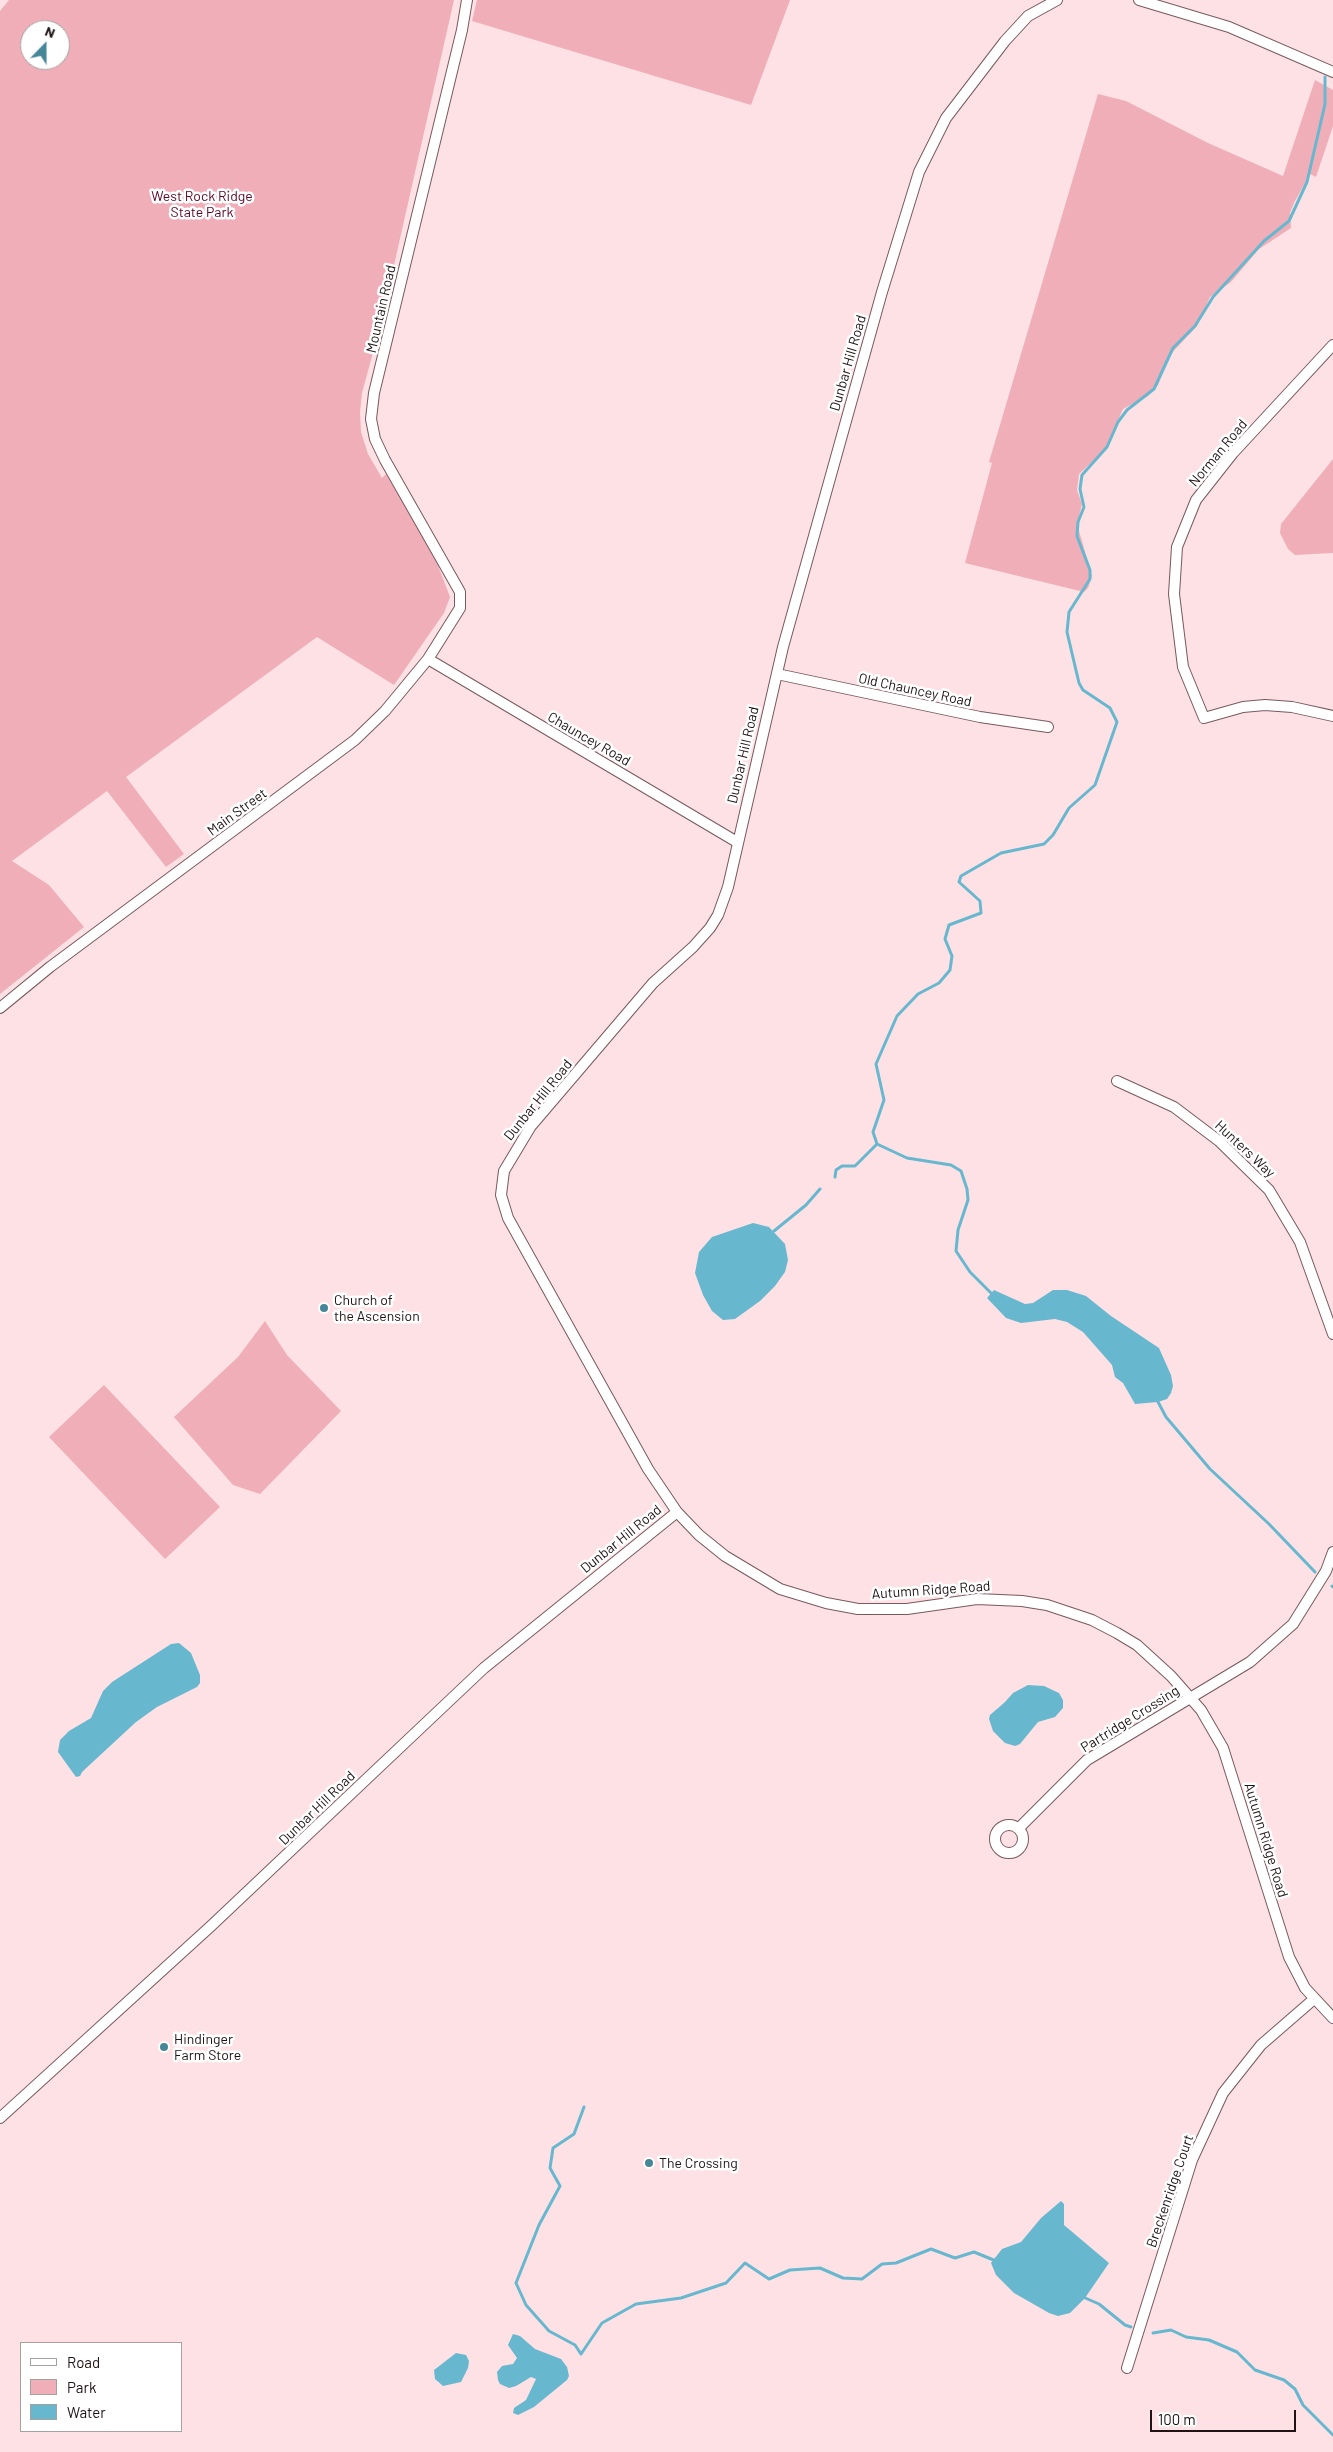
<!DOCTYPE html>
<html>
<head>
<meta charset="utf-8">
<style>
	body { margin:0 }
	#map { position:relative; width:1333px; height:2452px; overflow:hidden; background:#fee1e5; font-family:Barlow,sans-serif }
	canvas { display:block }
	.legend { position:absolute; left:20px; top:2342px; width:162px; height:90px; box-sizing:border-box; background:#fff; border:1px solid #a5a1a1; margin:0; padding:6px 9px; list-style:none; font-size:15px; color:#1f1315 }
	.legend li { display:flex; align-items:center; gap:10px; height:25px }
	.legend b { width:25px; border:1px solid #a5a1a1 }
	.north { position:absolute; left:20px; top:20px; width:50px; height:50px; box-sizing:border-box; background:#fff; border:1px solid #a5a1a1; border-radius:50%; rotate:22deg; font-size:14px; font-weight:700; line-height:20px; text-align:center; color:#1f1315 }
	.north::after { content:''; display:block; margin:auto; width:18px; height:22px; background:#458699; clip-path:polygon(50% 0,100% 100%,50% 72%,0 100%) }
	.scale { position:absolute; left:1150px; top:2410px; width:146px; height:22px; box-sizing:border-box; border:2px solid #1f1315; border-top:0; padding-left:6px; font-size:15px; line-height:18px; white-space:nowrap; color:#1f1315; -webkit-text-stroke:4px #fff; paint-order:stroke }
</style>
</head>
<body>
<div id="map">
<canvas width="1333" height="2452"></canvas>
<ul class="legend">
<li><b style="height:6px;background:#fff"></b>Road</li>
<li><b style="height:14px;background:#f0aeb8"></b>Park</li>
<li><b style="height:14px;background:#67b8cf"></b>Water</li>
</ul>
<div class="north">N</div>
<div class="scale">100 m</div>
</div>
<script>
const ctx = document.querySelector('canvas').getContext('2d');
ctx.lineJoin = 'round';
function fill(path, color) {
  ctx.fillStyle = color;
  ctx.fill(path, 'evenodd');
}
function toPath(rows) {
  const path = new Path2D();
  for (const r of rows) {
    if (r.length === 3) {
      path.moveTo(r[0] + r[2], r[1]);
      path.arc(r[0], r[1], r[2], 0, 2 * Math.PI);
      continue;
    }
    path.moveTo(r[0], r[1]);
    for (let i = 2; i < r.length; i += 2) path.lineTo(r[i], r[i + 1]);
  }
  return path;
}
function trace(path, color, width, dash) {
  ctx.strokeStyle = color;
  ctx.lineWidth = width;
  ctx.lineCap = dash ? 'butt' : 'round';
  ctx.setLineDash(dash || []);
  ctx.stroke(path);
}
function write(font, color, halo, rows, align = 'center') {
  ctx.font = font + ' Barlow,sans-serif';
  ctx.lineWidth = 5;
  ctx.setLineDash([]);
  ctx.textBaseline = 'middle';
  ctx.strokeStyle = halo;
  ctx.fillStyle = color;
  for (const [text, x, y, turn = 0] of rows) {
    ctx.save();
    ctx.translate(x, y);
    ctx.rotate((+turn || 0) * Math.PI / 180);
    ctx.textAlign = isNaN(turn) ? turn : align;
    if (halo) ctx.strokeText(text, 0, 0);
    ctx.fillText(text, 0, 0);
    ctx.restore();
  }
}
fill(toPath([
	[9,0,454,0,380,327,362,393,360,412,361,432,368,454,382,478,386,474,434,555,450,597,444,613,394,685,317,637,126,777,184,854,166,867,107,791,12,861,49,885,84,927,0,994,0,11],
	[30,30,60,30,60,60,30,60],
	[477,0,790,0,751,105,472,21],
	[1315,80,1333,90,1333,126,1316,177,1310,174,1294,203,1290,213,1291,228,1259,249,1231,282,1210,297,1197,326,1169,356,1158,385,1148,396,1123,409,1105,450,1079,474,1077,490,1082,504,1077,524,1092,576,1088,588,1084,592,965,563,992,463,989,462,1098,94,1126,101,1208,143,1283,176],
	[1333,459,1333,553,1295,555,1288,549,1280,533,1281,524],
	[265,1321,287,1355,341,1411,260,1494,233,1485,174,1417,238,1357],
	[104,1385,220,1507,165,1559,49,1437]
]), '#f0aeb8');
fill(toPath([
	[753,1223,769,1227,785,1244,788,1260,785,1272,775,1286,760,1301,735,1319,723,1320,712,1311,703,1295,695,1273,699,1252,712,1237],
	[994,1290,1025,1304,1033,1303,1053,1290,1067,1290,1086,1296,1111,1316,1159,1348,1171,1375,1173,1386,1171,1393,1167,1399,1158,1402,1135,1404,1123,1383,1115,1377,1112,1365,1083,1332,1067,1322,1055,1319,1021,1323,1006,1318,987,1298],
	[179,1643,191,1653,200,1675,200,1683,197,1687,157,1707,136,1722,82,1772,80,1776,76,1777,58,1752,60,1740,69,1731,91,1718,103,1691,112,1682,171,1644],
	[1028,1685,1044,1686,1059,1693,1063,1700,1063,1708,1055,1717,1038,1722,1020,1744,1015,1746,1005,1743,993,1731,989,1719,990,1715,1005,1702,1013,1693],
	[1061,2201,1064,2204,1064,2225,1109,2263,1085,2298,1070,2313,1058,2316,1049,2313,1014,2293,996,2275,991,2263,1002,2249,1021,2242,1041,2218],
	[513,2334,520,2336,535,2349,561,2359,567,2367,569,2376,567,2380,534,2407,518,2415,513,2413,514,2408,526,2400,536,2379,531,2377,516,2386,509,2388,500,2384,498,2380,497,2372,502,2366,513,2364,517,2358,508,2345],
	[456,2353,466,2355,469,2361,468,2368,461,2382,443,2386,435,2379,434,2370]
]), '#67b8cf');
trace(toPath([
	[835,1177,836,1170,842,1166,855,1166,877,1144],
	[774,1231,806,1205,820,1189],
	[993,1295,970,1272,956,1251,958,1230,968,1200,967,1189,961,1171,951,1165,907,1158,877,1144,873,1132,884,1100,876,1064,897,1016,918,994,939,983,950,970,952,956,945,939,949,925,981,913,980,901,959,882,961,876,1001,853,1044,844,1053,835,1069,808,1095,785,1117,722,1110,708,1083,690,1079,683,1067,632,1069,612,1090,579,1090,570,1077,536,1078,522,1084,507,1080,489,1082,475,1107,447,1118,422,1127,410,1154,389,1173,348,1195,326,1213,297,1264,241,1289,221,1307,182,1325,104,1325,77],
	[1157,1400,1166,1417,1210,1469,1269,1524,1315,1572],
	[1332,1586,1333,1587],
	[584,2107,574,2134,553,2148,550,2168,560,2186,539,2225,516,2283,526,2305,549,2331,575,2345,581,2354,602,2323,636,2304,681,2298,726,2283,745,2263,769,2279,790,2270,820,2268,843,2278,862,2279,882,2264,896,2263,931,2249,955,2258,974,2252,996,2261],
	[1083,2297,1099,2304,1125,2325,1131,2327],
	[1153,2333,1171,2330,1186,2337,1209,2340,1237,2352,1255,2370,1284,2380,1295,2389,1303,2405,1333,2435]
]), '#67b8cf', 3);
const minor = toPath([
	[1057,0,1028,16,1005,41,946,118,919,172,882,292,783,647,728,887,718,915,710,928,693,947,653,983,531,1126,504,1171,501,1195,508,1218,648,1469,677,1512,699,1535,725,1556,780,1589,826,1603,858,1609,907,1609,977,1599,1022,1601,1047,1605,1092,1620,1117,1633,1137,1645,1171,1676,1201,1710,1223,1748,1289,1957,1305,1988,1333,2018],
	[1139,0,1229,27,1333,72],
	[1333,345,1233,453,1196,500,1177,547,1174,594,1183,667,1204,718,1243,707,1265,705,1292,707,1333,716],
	[428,659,737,842],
	[777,674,980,717,1048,727],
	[0,1008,50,967,355,740,385,711,428,659,460,608,460,592,385,460,375,439,371,419,374,393,462,30,467,0],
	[1117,1081,1174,1107,1219,1141,1269,1190,1300,1242,1333,1334],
	[1009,1839,14],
	[1019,1828,1087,1760,1250,1662,1293,1624,1326,1571,1333,1552],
	[0,2118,211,1926,484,1668,677,1512],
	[1127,2368,1192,2160,1223,2093,1261,2045,1314,1999]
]);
trace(minor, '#78595e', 12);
trace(minor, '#fff', 10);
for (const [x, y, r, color] of [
	[324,1308,5,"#458699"],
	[164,2047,5,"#458699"],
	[649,2163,5,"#458699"]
]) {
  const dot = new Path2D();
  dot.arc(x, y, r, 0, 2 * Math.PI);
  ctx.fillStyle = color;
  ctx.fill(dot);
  trace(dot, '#fff', 2);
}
write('14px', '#5c0623', '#fff', [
	["West Rock Ridge",202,196],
	["State Park",202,212]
]);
write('14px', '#1f1315', '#fff', [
	["Mountain Road",381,309,-77],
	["Dunbar Hill Road",848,363,-74],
	["Norman Road",1218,453,-50],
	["Old Chauncey Road",915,690,12],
	["Chauncey Road",589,739,30],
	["Dunbar Hill Road",743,755,-77],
	["Main Street",237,812,-36],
	["Dunbar Hill Road",538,1100,-51],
	["Hunters Way",1245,1149,43],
	["Dunbar Hill Road",621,1539,-39],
	["Autumn Ridge Road",931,1590,-4],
	["Partridge Crossing",1130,1719,-32],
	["Dunbar Hill Road",317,1808,-44],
	["Autumn Ridge Road",1266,1840,73],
	["Breckenridge Court",1170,2191,-71]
]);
write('14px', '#1f1315', '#fff', [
	["Church of",334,1300],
	["the Ascension",334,1316],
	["Hindinger",174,2039],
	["Farm Store",174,2055],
	["The Crossing",659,2163]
], 'left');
</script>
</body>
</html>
